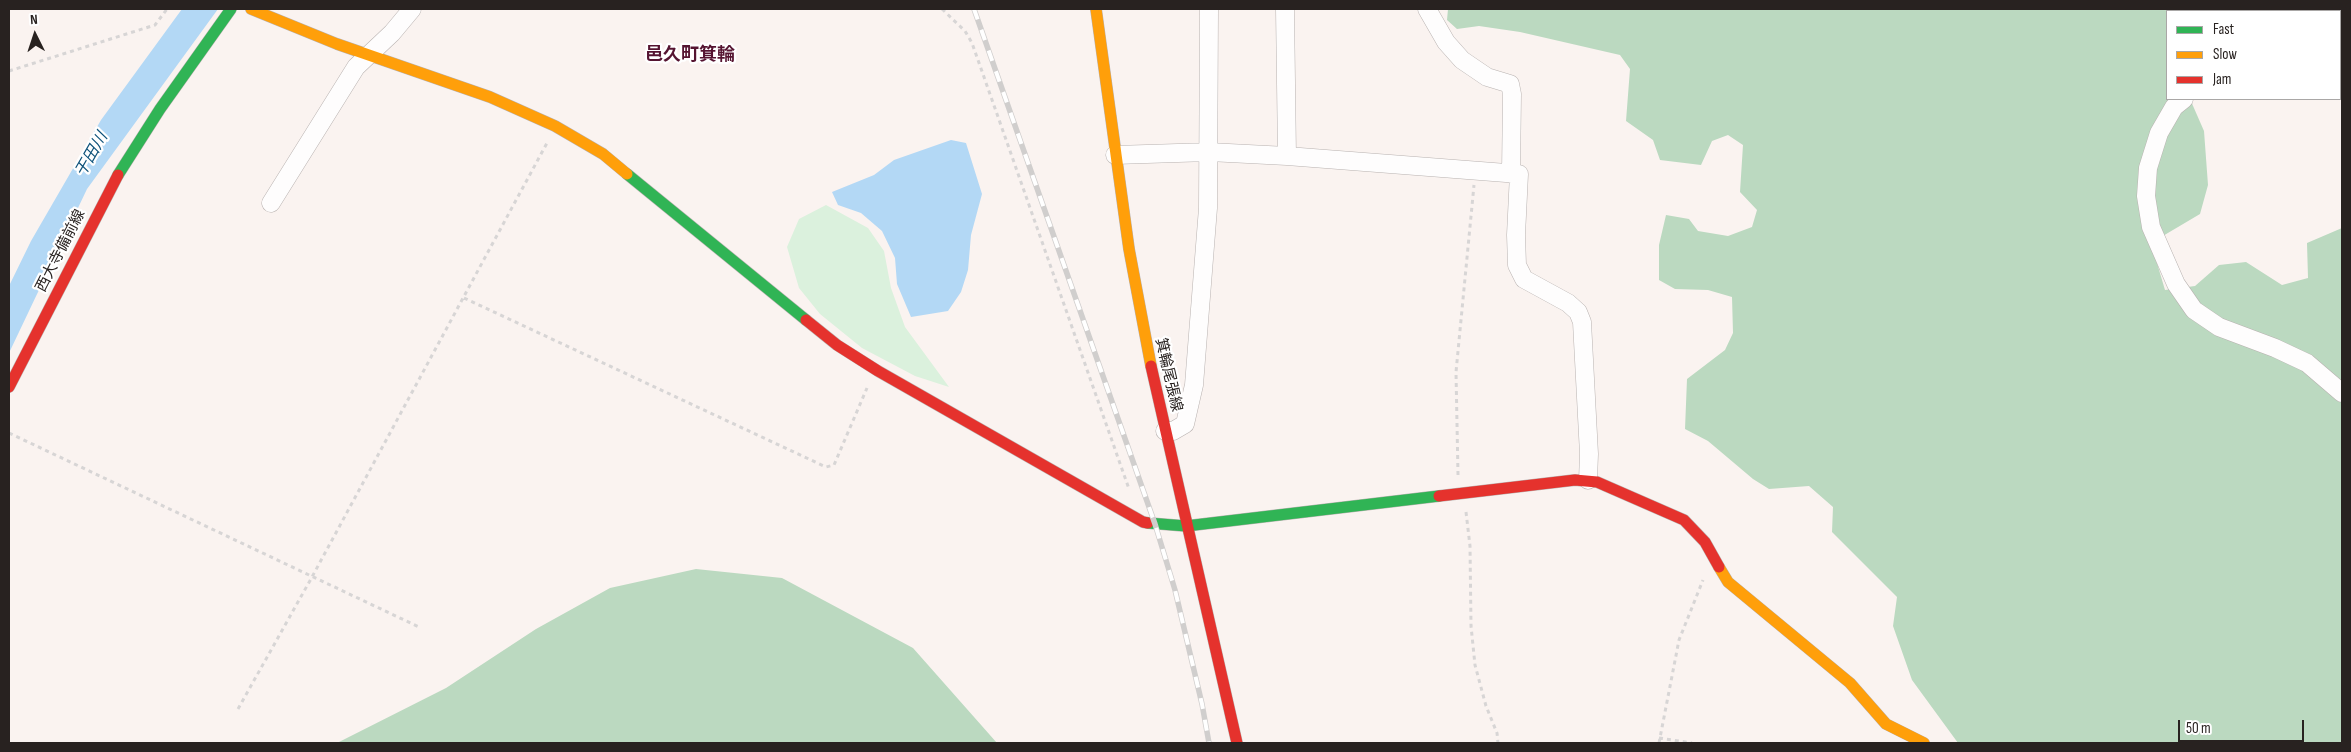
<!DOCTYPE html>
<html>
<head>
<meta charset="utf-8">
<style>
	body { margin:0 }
	#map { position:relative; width:2351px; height:752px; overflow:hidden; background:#faf3f0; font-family:"Sofia Sans Condensed",sans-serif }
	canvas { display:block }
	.frame { position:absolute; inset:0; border:10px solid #282220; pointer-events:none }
	.legend { position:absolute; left:2166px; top:10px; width:175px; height:90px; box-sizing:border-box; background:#fff; border:1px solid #a9a7a6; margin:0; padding:6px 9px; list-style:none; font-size:15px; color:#282220 }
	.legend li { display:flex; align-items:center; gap:10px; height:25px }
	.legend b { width:25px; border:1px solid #a9a7a6 }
	.north { position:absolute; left:10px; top:10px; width:50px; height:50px; -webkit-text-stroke:4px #fff; paint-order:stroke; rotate:356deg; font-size:14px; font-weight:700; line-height:20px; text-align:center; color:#282220 }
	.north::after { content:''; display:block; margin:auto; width:18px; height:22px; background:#282220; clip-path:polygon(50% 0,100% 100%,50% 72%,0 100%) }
	.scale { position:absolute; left:2178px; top:720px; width:126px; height:22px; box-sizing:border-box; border:2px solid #282220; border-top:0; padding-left:6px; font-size:15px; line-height:18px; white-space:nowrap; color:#282220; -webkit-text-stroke:4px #fff; paint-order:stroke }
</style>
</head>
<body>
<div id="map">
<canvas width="2351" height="752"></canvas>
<div class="frame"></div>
<ul class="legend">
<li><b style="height:6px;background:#30b455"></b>Fast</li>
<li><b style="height:6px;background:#ff9f0a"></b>Slow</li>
<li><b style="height:6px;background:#e5322d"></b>Jam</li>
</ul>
<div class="north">N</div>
<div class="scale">50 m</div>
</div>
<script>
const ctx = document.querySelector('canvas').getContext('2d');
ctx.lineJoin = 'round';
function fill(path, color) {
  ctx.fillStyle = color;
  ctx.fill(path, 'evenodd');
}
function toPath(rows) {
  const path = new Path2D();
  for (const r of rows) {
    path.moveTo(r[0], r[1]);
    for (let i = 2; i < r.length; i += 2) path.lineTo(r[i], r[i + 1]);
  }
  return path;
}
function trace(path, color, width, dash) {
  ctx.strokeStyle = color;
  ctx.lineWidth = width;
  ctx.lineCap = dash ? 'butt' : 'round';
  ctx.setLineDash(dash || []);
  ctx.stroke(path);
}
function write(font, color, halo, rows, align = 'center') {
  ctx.font = font + ' "Sofia Sans Condensed","Noto Sans JP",sans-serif';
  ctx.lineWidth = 4.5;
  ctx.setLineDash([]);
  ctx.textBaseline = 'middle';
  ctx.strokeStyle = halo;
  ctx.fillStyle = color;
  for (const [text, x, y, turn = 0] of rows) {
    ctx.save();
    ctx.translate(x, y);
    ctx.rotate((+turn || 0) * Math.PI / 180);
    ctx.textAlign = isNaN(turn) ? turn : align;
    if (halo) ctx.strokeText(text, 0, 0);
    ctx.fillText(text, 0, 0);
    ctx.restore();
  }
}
fill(toPath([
	[826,205,868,228,884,251,891,288,905,327,949,387,915,376,862,348,820,314,799,288,787,247,799,219]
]), '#dbf1dd');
fill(toPath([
	[1448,9,2342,9,2342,74,2340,73,2340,11,2167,11,2167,99,2190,99,2204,131,2208,185,2200,214,2151,243,2165,290,2195,286,2219,265,2246,262,2282,285,2308,278,2307,243,2342,228,2342,743,1958,743,1912,680,1893,626,1897,597,1832,532,1833,507,1809,486,1769,489,1753,479,1708,441,1685,429,1687,379,1725,350,1733,333,1732,297,1708,290,1675,289,1659,280,1659,245,1666,215,1689,219,1698,231,1728,236,1752,227,1757,210,1740,192,1743,145,1728,135,1712,141,1701,165,1660,160,1653,140,1626,121,1630,69,1620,55,1520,32,1479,26,1457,29,1447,20],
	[696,569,782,578,913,648,997,743,337,743,446,688,536,629,610,588]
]), '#bbd9c0');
fill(toPath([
	[182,9,218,9,87,189,9,353,9,286,31,241,101,120],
	[951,140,966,143,982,194,971,235,968,270,961,292,948,311,911,317,897,284,895,258,882,231,861,213,838,205,832,192,874,175,894,160]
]), '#b3d8f5');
const street = toPath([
	[1285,9,1287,156],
	[1427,9,1446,42,1462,60,1487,77,1510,84,1512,94,1511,173],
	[2278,11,2281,9],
	[2184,99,2174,107,2159,133,2148,168,2146,196,2151,227,2176,284,2194,310,2219,327,2275,348,2307,363,2342,393],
	[1115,155,1209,152,1287,156,1519,174,1516,235,1517,265,1524,279,1568,303,1578,312,1582,322,1589,454,1588,480],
	[271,203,356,67,392,33,412,9],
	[1165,431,1173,431,1185,424,1194,385,1208,208,1209,9]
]);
const fast = toPath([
	[627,174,806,320],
	[118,175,160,109,231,9],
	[1148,523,1186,526,1439,496]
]);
const slow = toPath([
	[251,9,337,44,490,97,555,126,603,154,627,174],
	[1096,9,1129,249,1151,366],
	[1719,567,1728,582,1850,683,1886,724,1924,743]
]);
const jam = toPath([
	[806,320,837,345,878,371,1143,522,1148,523],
	[1151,366,1237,743],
	[9,387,118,175],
	[1439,496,1575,480,1597,482,1684,520,1705,542,1719,567]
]);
trace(street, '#b8b2b0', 19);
trace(fast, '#b8b2b0', 12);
trace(slow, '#b8b2b0', 12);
trace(jam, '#b8b2b0', 12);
trace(toPath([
	[942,9,965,31,972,43,1129,489],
	[9,71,155,25,167,9],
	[464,298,826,467,834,465,867,388],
	[9,433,419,627],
	[1458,475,1456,372,1474,185],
	[1466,512,1470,546,1471,626,1475,665,1486,706,1497,733,1498,743],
	[238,709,312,577,547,143],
	[1659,738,1692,743],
	[1659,743,1679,640,1703,580]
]), '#d7d5d5', 3, [4, 4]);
trace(street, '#fefdfd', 18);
trace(fast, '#30b455', 11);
trace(slow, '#ff9f0a', 11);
trace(jam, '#e5322d', 11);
const rail = toPath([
	[974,9,1155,524,1175,590,1202,704,1209,743]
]);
trace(rail, '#d0cecd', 5.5);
trace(rail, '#fff', 4, [11]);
write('15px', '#282220', '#fff', [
	["西大寺備前線",61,251,-63],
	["箕輪尾張線",1168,375,77]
]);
write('italic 16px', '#0e527a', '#fff', [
	["干田川",92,155,-60]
]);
write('bold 18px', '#551431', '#fff', [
	["邑久町箕輪",690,55]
]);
</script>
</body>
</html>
